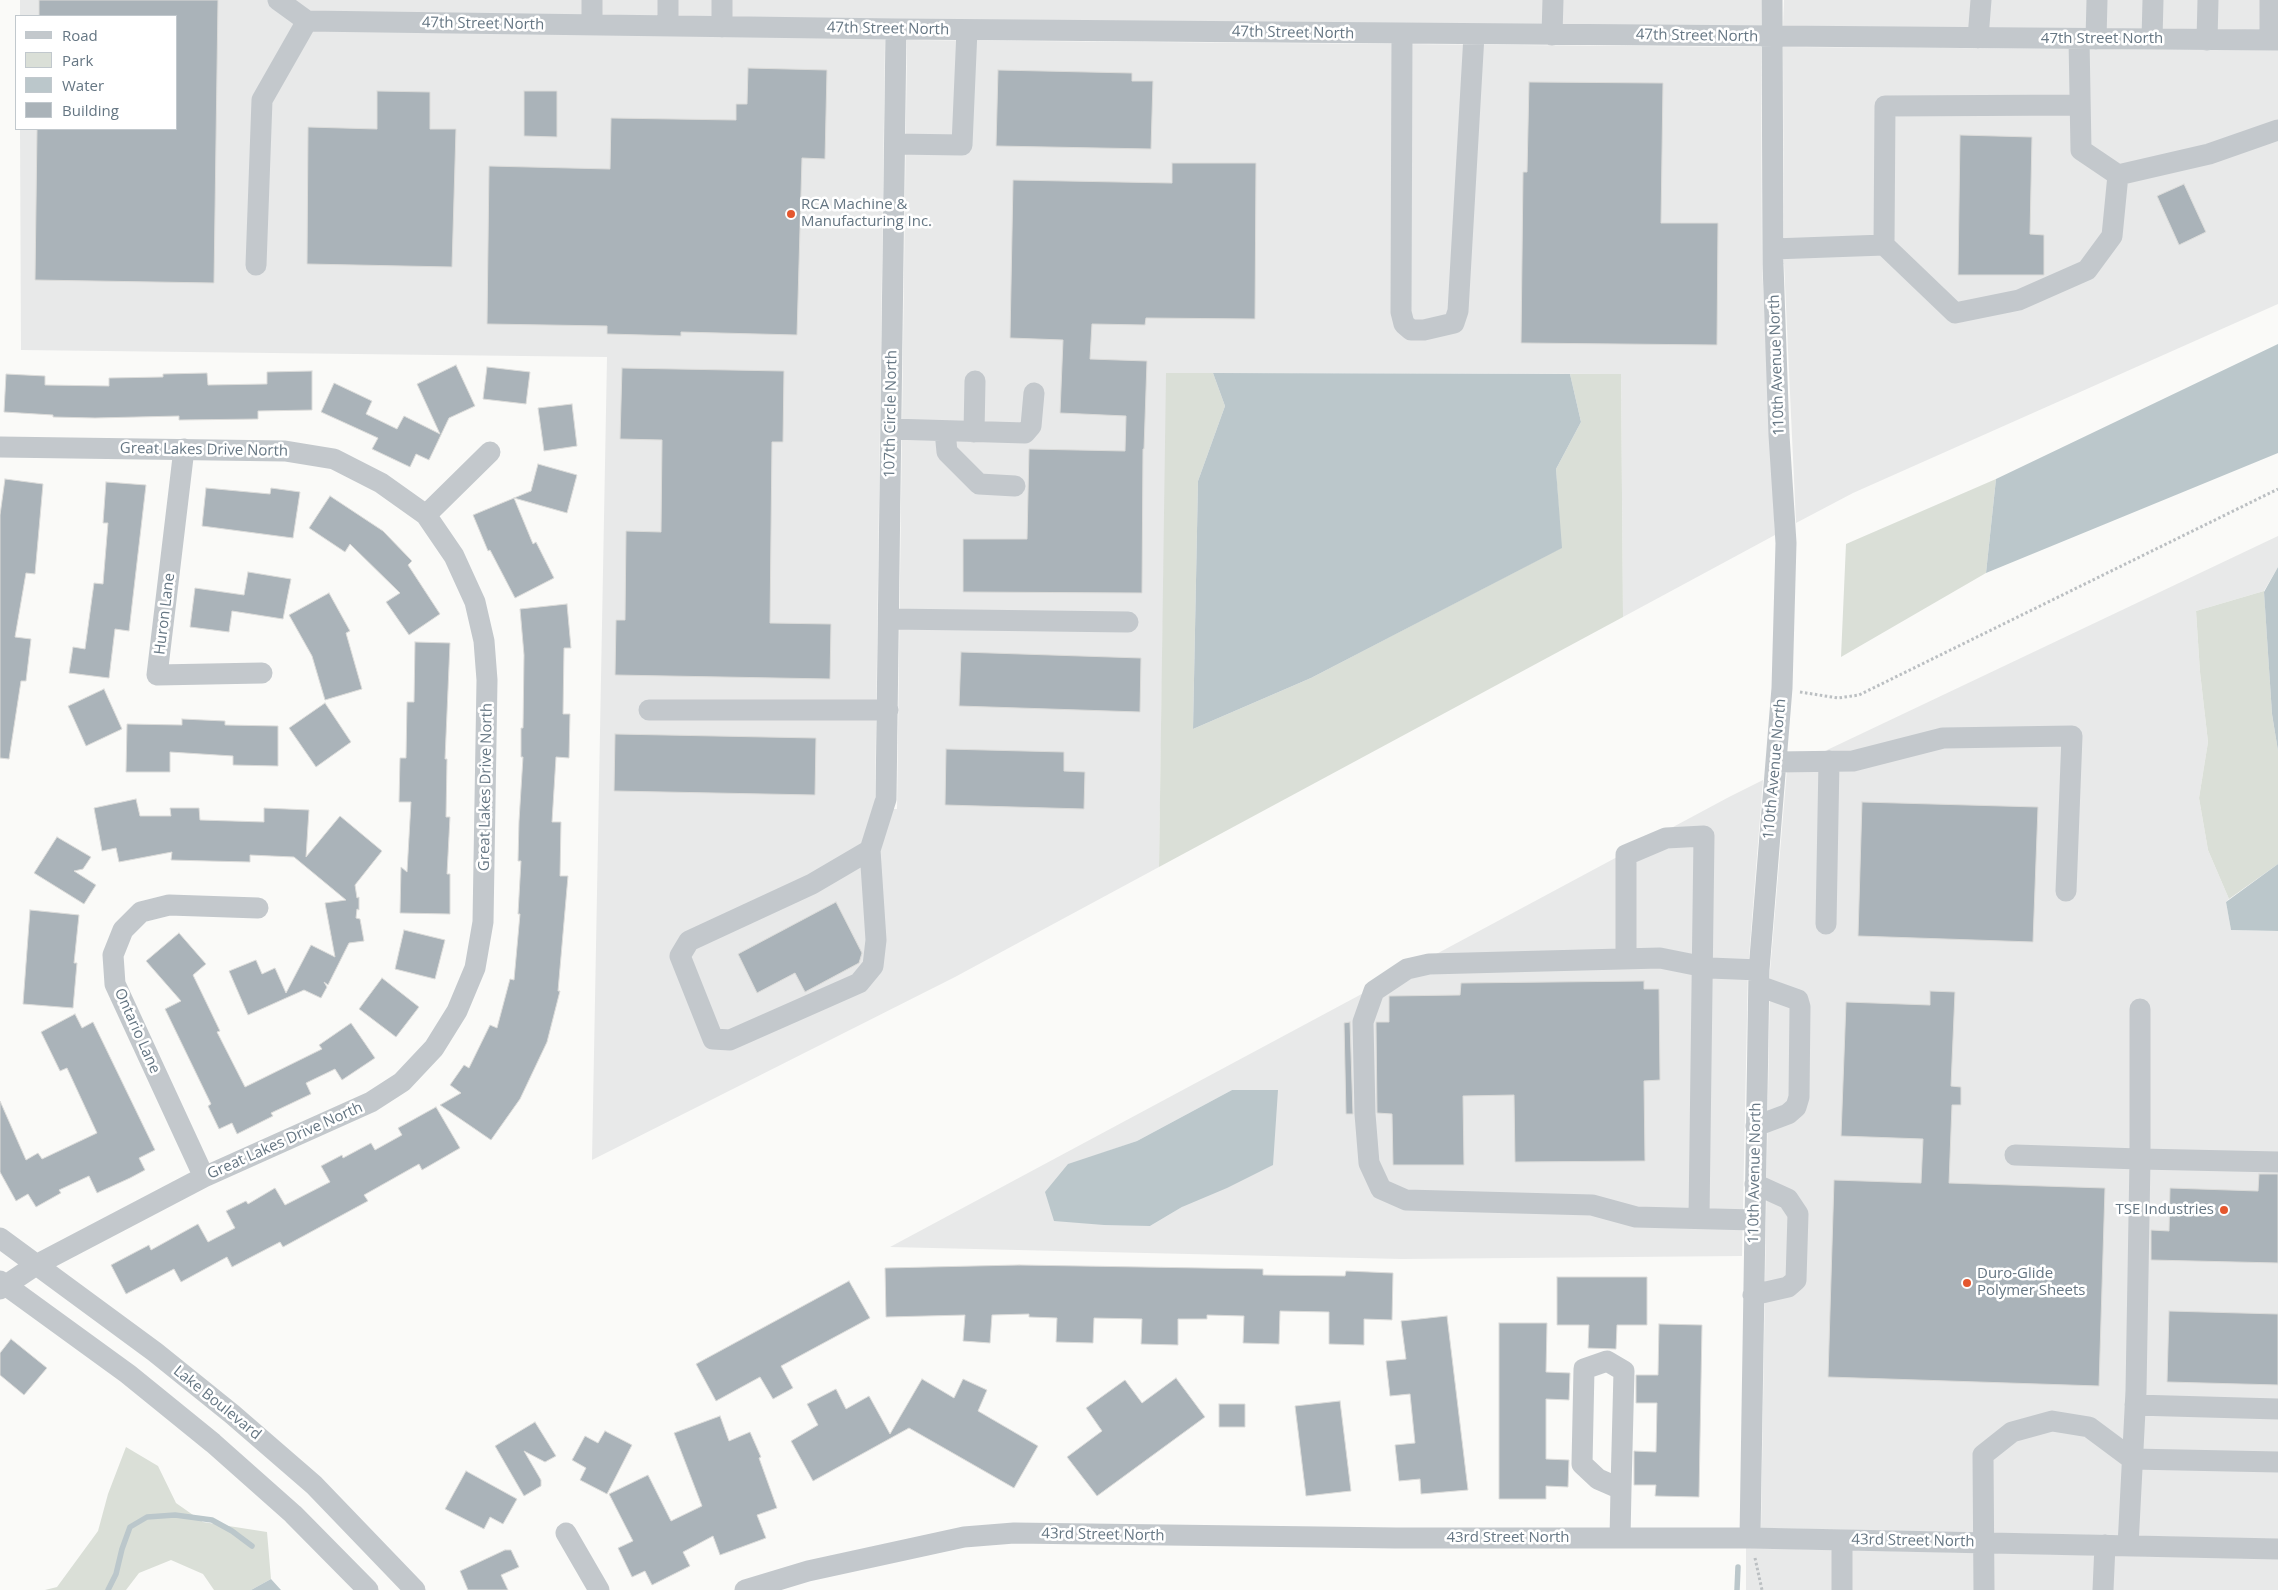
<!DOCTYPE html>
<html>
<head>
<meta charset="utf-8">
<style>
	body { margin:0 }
	#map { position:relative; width:2278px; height:1590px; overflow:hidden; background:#fafaf8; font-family:"Open Sans",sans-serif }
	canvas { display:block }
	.legend { position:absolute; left:15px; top:15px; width:162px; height:115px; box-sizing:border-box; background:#fff; border:1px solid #c1c8cd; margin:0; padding:6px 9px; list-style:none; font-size:15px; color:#657683 }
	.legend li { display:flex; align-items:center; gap:10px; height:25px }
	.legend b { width:25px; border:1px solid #c1c8cd }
</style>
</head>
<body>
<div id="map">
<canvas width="2278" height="1590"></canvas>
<ul class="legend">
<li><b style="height:6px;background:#c3c8cc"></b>Road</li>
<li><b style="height:14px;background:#dadfd7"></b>Park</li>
<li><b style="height:14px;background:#bbc7cb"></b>Water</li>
<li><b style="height:14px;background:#aab3b9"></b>Building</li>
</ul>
</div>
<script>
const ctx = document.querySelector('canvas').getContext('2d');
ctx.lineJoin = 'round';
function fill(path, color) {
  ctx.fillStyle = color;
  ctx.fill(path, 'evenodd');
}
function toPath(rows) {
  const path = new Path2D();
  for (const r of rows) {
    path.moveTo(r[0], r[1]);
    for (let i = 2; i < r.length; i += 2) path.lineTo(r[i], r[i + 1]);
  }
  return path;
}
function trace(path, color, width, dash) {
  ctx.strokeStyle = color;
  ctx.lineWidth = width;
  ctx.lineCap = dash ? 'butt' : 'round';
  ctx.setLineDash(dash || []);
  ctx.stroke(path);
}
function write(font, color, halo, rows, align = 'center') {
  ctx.font = font + ' "Open Sans",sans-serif';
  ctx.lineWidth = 5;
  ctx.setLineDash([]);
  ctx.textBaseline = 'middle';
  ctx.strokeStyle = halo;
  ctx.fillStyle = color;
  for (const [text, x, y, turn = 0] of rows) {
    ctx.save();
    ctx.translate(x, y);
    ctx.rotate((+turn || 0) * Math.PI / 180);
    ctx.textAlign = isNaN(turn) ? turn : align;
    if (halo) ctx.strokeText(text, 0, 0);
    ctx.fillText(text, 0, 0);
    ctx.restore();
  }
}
fill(toPath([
	[20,0,1761,0,1761,27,885,39,875,809,897,809,907,40,1761,47,1762,264,1775,535,1623,617,1621,374,1167,373,1159,867,955,977,592,1160,607,357,21,350,20,129,176,129,176,16,20,16],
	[1784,0,2278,0,2278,30,1783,27],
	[1783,47,2278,50,2278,304,1853,493,1796,523,1784,263],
	[2278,536,2278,567,2264,591,2196,611,2200,672,2208,742,2199,798,2208,850,2229,899,2226,902,2231,930,2278,931,2278,1539,1761,1528,1770,971,1787,769],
	[1763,780,1748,970,1742,1256,1402,1259,890,1247,1729,797],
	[1232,1090,1277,1091,1182,1207,1150,1226,1068,1165,1137,1141],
	[1746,1548,2278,1559,2278,1590,1746,1590]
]), '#e8e9e9');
fill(toPath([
	[1166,373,1213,373,1225,406,1198,481,1193,729,1311,678,1561,548,1556,469,1581,422,1570,374,1621,374,1623,617,1159,867],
	[1996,479,1986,573,1841,657,1846,544],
	[2264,591,2272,714,2278,751,2278,864,2229,899,2208,850,2199,798,2208,742,2200,672,2196,611],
	[126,1447,158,1466,176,1503,203,1522,267,1532,271,1579,251,1590,214,1590,203,1574,171,1560,139,1573,126,1590,45,1590,57,1587,98,1531,108,1494]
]), '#dadfd7');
fill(toPath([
	[2278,344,2278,453,1986,573,1996,479],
	[1213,373,1570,374,1581,422,1556,469,1562,548,1311,678,1193,729,1198,481,1225,406],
	[2278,567,2278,751,2272,714,2264,592],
	[2278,864,2278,931,2231,930,2226,902],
	[1232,1090,1278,1090,1273,1165,1227,1188,1182,1207,1150,1226,1104,1225,1054,1221,1045,1192,1068,1164,1137,1141],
	[271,1579,281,1590,251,1590]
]), '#bbc7cb');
trace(toPath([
	[108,1590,116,1574,122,1549,130,1527,147,1517,175,1515,212,1520,232,1531,252,1546],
	[1737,1590,1738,1567]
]), '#bbc7cb', 5.5);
const building = toPath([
	[39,0,218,0,214,283,35,280,37,129,176,129,176,16,39,16,39,0],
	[748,68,827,70,825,159,802,158,797,335,681,332,681,336,607,334,607,326,487,324,489,166,610,169,611,118,736,120,736,104,747,104,748,68],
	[998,70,1132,73,1132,81,1153,81,1151,149,996,146,998,70],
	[1529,82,1663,83,1661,223,1718,223,1717,345,1521,343,1523,172,1527,172,1529,82],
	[377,91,430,92,430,129,456,129,452,267,307,264,308,127,377,129,377,91],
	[524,91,557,91,557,137,524,136,524,91],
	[1960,135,2032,137,2030,234,2044,235,2044,275,1958,275,1960,135],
	[1172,163,1256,163,1255,319,1146,318,1145,325,1092,324,1090,359,1147,361,1144,449,1143,449,1142,593,963,592,963,539,1027,539,1029,449,1125,451,1126,416,1060,413,1063,340,1010,338,1013,180,1172,183,1172,163],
	[2184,184,2206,232,2179,245,2157,196,2184,184],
	[456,365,475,406,449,418,429,460,416,454,410,467,372,449,378,438,321,412,334,383,372,401,366,414,397,429,404,416,440,434,417,384,456,365],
	[487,367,530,372,526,404,483,399,487,367],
	[622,368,784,371,783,442,772,442,770,623,831,624,830,679,615,675,616,620,625,620,626,531,661,532,662,440,620,439,622,368],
	[312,371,312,410,258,411,258,419,179,420,179,416,95,418,53,417,53,415,4,412,6,374,45,376,45,385,109,386,109,378,163,377,163,374,207,373,208,385,267,384,267,372,312,371],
	[572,404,577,446,544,451,538,408,572,404],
	[538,464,577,475,567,513,514,498,531,491,538,464],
	[5,479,43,484,35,574,26,573,15,637,31,639,26,681,21,681,9,759,0,758,0,515,5,479],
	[106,482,146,485,129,631,115,629,109,678,69,673,73,647,85,649,94,583,103,584,108,523,103,523,106,482],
	[206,488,270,494,271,488,300,492,293,538,202,526,206,488],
	[330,496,383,531,412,561,408,565,440,614,409,635,386,602,400,593,350,544,345,552,309,528,330,496],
	[514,498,533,544,536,542,554,578,515,598,490,550,488,551,473,515,514,498],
	[248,572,291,579,283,619,232,611,229,632,190,627,195,588,244,595,248,572],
	[329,593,350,631,346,633,362,689,325,700,312,656,289,615,329,593],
	[567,604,571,648,564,648,563,714,570,714,569,758,556,757,552,822,561,822,560,876,568,876,558,991,560,991,547,1042,520,1099,491,1140,440,1105,461,1093,450,1085,464,1065,469,1068,490,1025,497,1028,510,979,514,980,520,914,518,914,521,861,518,861,519,821,523,757,521,757,521,728,523,728,524,655,520,609,567,604],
	[415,642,450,643,445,759,447,759,446,817,450,817,447,874,450,874,450,914,400,913,401,867,407,872,411,802,399,802,400,758,406,758,407,702,414,702,415,642],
	[961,652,1141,658,1140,712,959,706,961,652],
	[104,689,122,729,86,746,68,706,104,689],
	[325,703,351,742,316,767,289,728,325,703],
	[182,719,225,721,225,725,278,726,278,766,233,765,233,756,170,752,170,772,126,772,127,724,182,725,182,719],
	[615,734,816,738,815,795,614,791,615,734],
	[946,749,1064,752,1064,771,1085,772,1084,809,945,805,946,749],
	[136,799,140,816,171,816,170,808,199,808,200,820,264,822,264,808,309,810,306,857,340,816,382,851,355,885,357,898,359,897,359,910,357,909,356,918,360,919,364,941,349,943,328,985,324,982,327,987,321,998,304,990,248,1015,229,971,256,960,262,974,275,968,286,993,311,945,335,957,325,903,346,900,294,857,250,855,250,862,209,861,171,860,172,852,119,862,116,848,102,851,94,808,136,799],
	[1862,802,2038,807,2033,942,1858,936,1862,802],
	[57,837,91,857,83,869,74,871,96,885,84,904,34,873,57,837],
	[836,902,862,953,859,963,805,992,795,973,757,993,738,954,836,902],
	[30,910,79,915,74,963,77,963,73,1008,23,1004,30,910],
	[404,930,445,940,435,979,395,969,404,930],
	[179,933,206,964,193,975,220,1031,217,1032,245,1087,322,1049,319,1045,351,1023,375,1058,342,1080,335,1069,306,1083,311,1094,271,1113,273,1116,237,1134,232,1123,219,1129,208,1106,211,1104,165,1009,181,1001,146,961,179,933],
	[382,978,419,1007,396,1037,359,1009,382,978],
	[1644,981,1644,989,1659,989,1660,1080,1644,1081,1645,1161,1515,1162,1514,1095,1463,1096,1464,1165,1393,1165,1392,1114,1377,1113,1376,1024,1376,1022,1389,1022,1389,996,1460,995,1461,983,1644,981],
	[1930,991,1955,992,1951,1086,1961,1087,1961,1105,1952,1105,1949,1183,2105,1188,2099,1386,1828,1377,1834,1180,1921,1183,1923,1139,1841,1136,1846,1002,1930,1005,1930,991],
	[75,1014,82,1028,93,1022,155,1150,139,1158,145,1170,130,1178,97,1193,89,1176,59,1190,61,1193,36,1207,28,1194,16,1201,0,1172,0,1101,26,1160,38,1153,42,1159,97,1133,67,1068,60,1071,41,1032,75,1014],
	[1350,1022,1353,1114,1346,1114,1344,1023,1350,1022],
	[436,1107,460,1148,422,1170,419,1164,364,1195,368,1201,283,1247,280,1242,232,1267,227,1257,181,1282,174,1269,126,1294,111,1265,149,1245,151,1250,198,1224,208,1242,235,1228,226,1211,246,1201,248,1204,275,1188,285,1205,330,1182,321,1166,342,1155,343,1158,371,1143,375,1150,402,1135,398,1128,436,1107],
	[2259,1174,2278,1174,2278,1263,2151,1260,2151,1230,2169,1231,2170,1188,2258,1191,2259,1174],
	[1019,1265,1263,1269,1263,1275,1345,1276,1346,1271,1393,1273,1392,1320,1364,1319,1364,1345,1329,1344,1329,1312,1280,1311,1279,1344,1243,1343,1244,1316,1207,1315,1207,1319,1178,1319,1178,1345,1141,1344,1142,1319,1094,1318,1093,1343,1056,1342,1057,1318,1029,1317,1029,1314,992,1315,990,1343,963,1341,965,1315,886,1317,885,1268,1019,1265],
	[1557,1277,1647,1277,1647,1325,1617,1325,1616,1349,1588,1348,1589,1325,1557,1325,1557,1277],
	[849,1281,870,1318,781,1366,793,1388,773,1399,760,1377,716,1401,696,1364,849,1281],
	[2169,1311,2278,1314,2278,1385,2167,1382,2169,1311],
	[1447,1316,1468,1490,1421,1494,1420,1479,1399,1481,1395,1445,1415,1443,1410,1394,1390,1396,1386,1361,1406,1359,1401,1321,1447,1316],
	[1499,1323,1547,1323,1546,1372,1570,1373,1569,1400,1546,1399,1546,1459,1569,1460,1568,1487,1546,1486,1546,1499,1499,1499,1499,1323],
	[1659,1324,1702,1325,1699,1497,1655,1496,1656,1485,1634,1485,1634,1451,1656,1452,1657,1403,1636,1403,1636,1375,1658,1375,1659,1324],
	[11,1339,47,1368,24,1395,0,1375,0,1353,11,1339],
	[1176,1378,1205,1417,1097,1496,1067,1457,1102,1431,1086,1408,1125,1380,1142,1403,1176,1378],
	[922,1379,954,1398,963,1379,987,1390,978,1411,1038,1446,1014,1488,909,1428,813,1481,791,1441,818,1425,807,1404,836,1389,846,1409,869,1396,890,1434,922,1379],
	[1340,1401,1351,1491,1306,1496,1295,1406,1340,1401],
	[1219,1404,1245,1404,1245,1427,1219,1427,1219,1404],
	[720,1416,729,1441,750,1432,761,1457,759,1458,777,1508,757,1515,766,1538,720,1555,713,1536,683,1552,690,1566,652,1585,645,1571,632,1577,618,1548,633,1541,609,1494,648,1475,671,1521,702,1506,674,1433,720,1416],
	[535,1422,556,1456,545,1462,524,1451,541,1480,541,1486,524,1496,495,1446,535,1422],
	[605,1431,632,1445,607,1494,580,1480,586,1468,572,1460,585,1436,598,1443,605,1431],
	[466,1471,517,1499,503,1524,490,1517,484,1529,445,1509,466,1471],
	[505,1550,511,1550,519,1567,501,1575,508,1590,468,1590,460,1571,505,1550]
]);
fill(building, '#aab3b9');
trace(building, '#dcdcda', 1);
trace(toPath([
	[1800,692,1838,698,1859,695,2278,489],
	[1755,1558,1762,1590]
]), '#bbbfc2', 3, [2.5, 2.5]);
trace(toPath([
	[278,0,307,21],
	[2270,0,2270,40],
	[307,21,896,29,2278,40],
	[592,25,592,0],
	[668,26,668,0],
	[722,27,722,0],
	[1402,34,1401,312,1404,324,1411,330,1424,330,1454,323,1458,311,1474,35],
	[1552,35,1553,0],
	[1978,38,1981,0],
	[2079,39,2081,150,2118,175,2209,154,2278,130],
	[2096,39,2097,0],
	[2152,39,2153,0],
	[2207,40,2208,0],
	[895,144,962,145,967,30],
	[1884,245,1955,313,2019,300,2087,270,2112,236,2118,175],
	[1773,249,1884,245,1885,106,2080,105],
	[256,265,262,100,307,21],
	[891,429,1025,433,1031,426,1034,393],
	[945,431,947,452,979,484,1015,486],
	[974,432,975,381],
	[0,447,285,451,334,459,381,483,426,515,454,556,475,602,484,641,487,680,483,922,475,968,457,1011,434,1048,402,1082,371,1102,204,1177,36,1265,0,1289],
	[184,449,157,675,262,673],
	[426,515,490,452],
	[889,619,1128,622],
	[649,710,888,710],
	[1776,762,1853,761,1943,738,2072,736,2066,891],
	[870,850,876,940,873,966,859,983,730,1040,713,1039,680,956,689,941,812,884,870,850,886,799,896,29],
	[1826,924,1829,761],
	[1626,959,1626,855,1666,838,1704,836,1699,1218],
	[1756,1126,1788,1114,1796,1107,1799,1097,1800,1007,1798,1000,1759,986],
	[2015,1155,2140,1159,2140,1009],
	[204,1177,115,984,113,955,123,930,141,912,169,905,258,908],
	[1754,1220,1636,1217,1592,1205,1406,1200,1381,1189,1369,1163,1365,1114,1363,1022,1374,991,1407,969,1429,964,1660,958,1710,968,1759,970],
	[0,1238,155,1352,232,1414,314,1485,415,1590],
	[0,1281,128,1374,213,1443,293,1514,368,1590],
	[1753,1295,1788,1287,1796,1280,1798,1214,1788,1199,1755,1184],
	[2135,1405,2278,1409],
	[566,1533,599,1590],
	[1620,1538,1621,1489,1624,1371,1607,1361,1584,1369,1582,1464,1598,1479,1621,1489],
	[1750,1538,1759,970,1782,688,1786,543,1779,435,1773,264,1772,0],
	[1842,1540,1842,1590],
	[2128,1546,2136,1391,2140,1159,2278,1162],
	[745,1590,808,1571,964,1537,1014,1533,1396,1538,1750,1538,2278,1549],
	[1984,1590,1983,1455,2012,1432,2052,1421,2089,1427,2132,1459,2278,1462],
	[2103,1590,2105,1545]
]), '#c3c8cc', 21);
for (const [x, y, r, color] of [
	[791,214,5,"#e4572e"],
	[2224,1210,5,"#e4572e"],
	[1967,1283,5,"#e4572e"]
]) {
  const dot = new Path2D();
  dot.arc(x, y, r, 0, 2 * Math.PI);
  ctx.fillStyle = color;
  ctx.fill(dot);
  trace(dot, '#fff', 2);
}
write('15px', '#657683', '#fff', [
	["47th Street North",483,24,1],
	["47th Street North",888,29,1],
	["47th Street North",1293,33,1],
	["47th Street North",1697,36,1],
	["47th Street North",2102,39],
	["110th Avenue North",1777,365,-92],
	["107th Circle North",891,414,-89],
	["Great Lakes Drive North",204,450,1],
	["Huron Lane",165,614,-83],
	["110th Avenue North",1775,769,-85],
	["Great Lakes Drive North",486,787,-89],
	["Ontario Lane",137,1031,66],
	["Great Lakes Drive North",285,1141,-24],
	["110th Avenue North",1755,1173,-89],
	["Lake Boulevard",217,1403,39],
	["43rd Street North",1103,1535,1],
	["43rd Street North",1508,1538],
	["43rd Street North",1913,1541,1]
]);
write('15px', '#657683', '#fff', [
	["RCA Machine &",801,205],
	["Manufacturing Inc.",801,222],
	["TSE Industries",2214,1210,"right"],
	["Duro-Glide",1977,1274],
	["Polymer Sheets",1977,1291]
], 'left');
</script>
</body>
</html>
